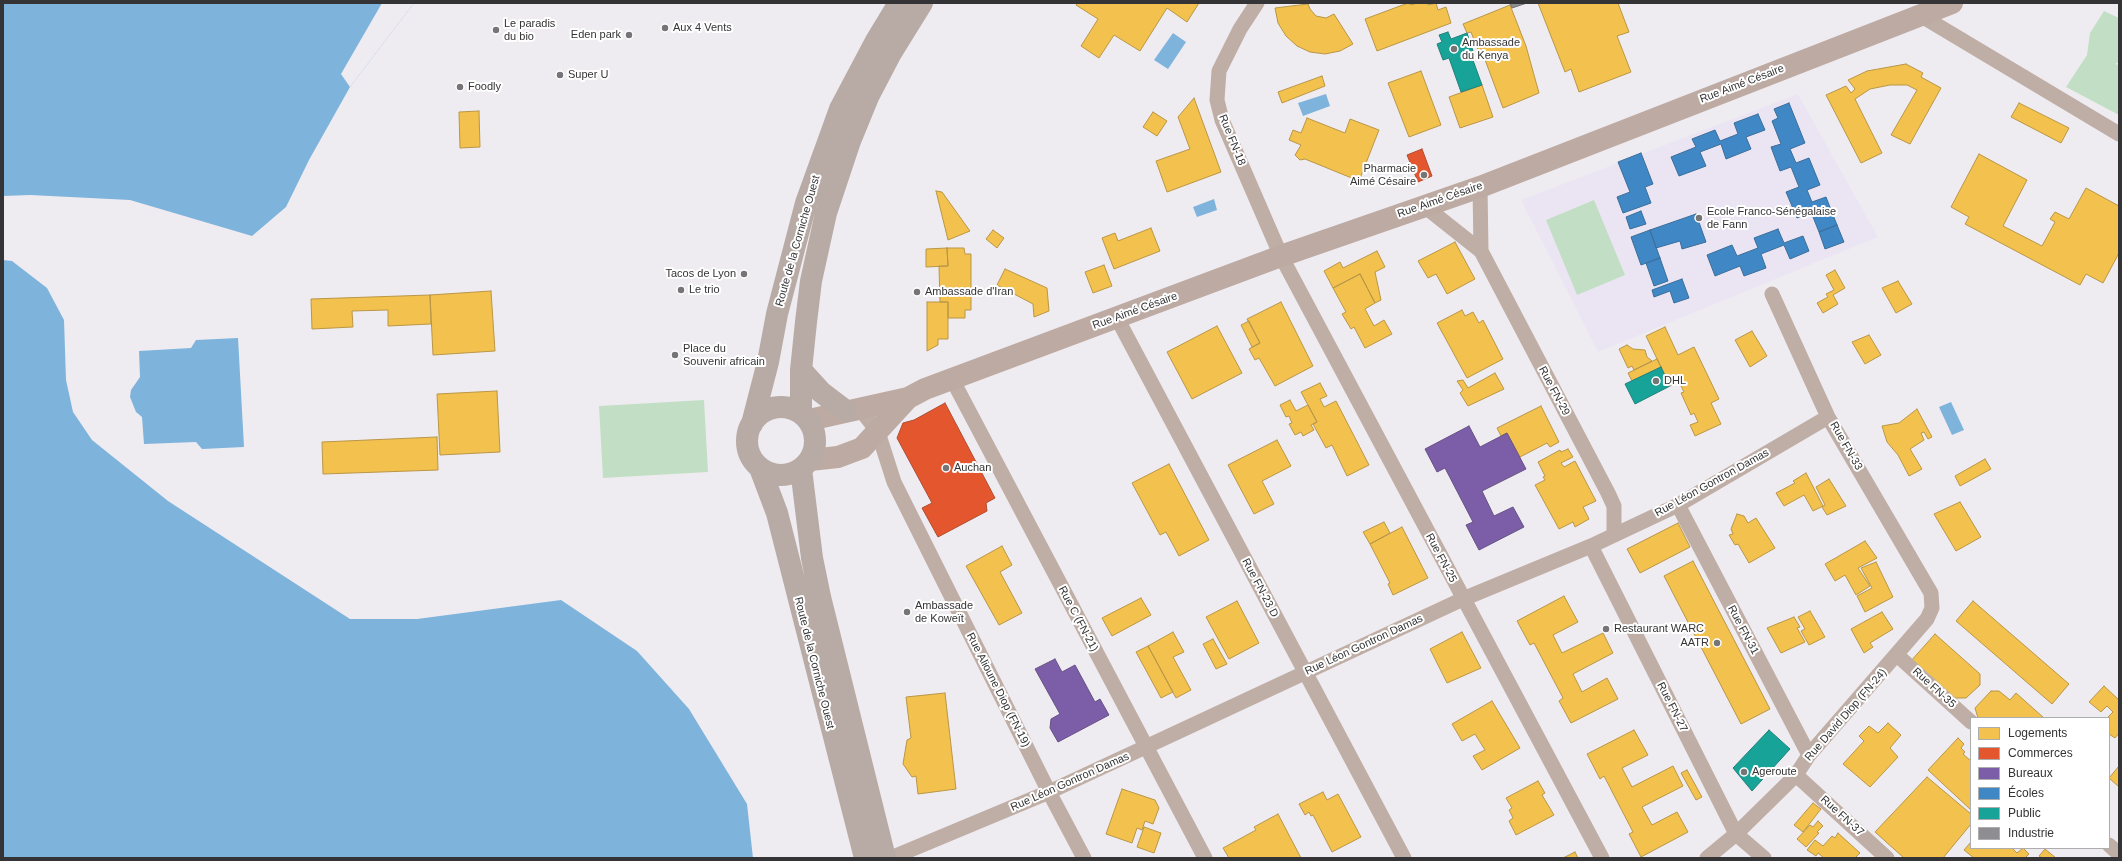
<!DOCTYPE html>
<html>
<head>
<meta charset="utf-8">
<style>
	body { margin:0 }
	#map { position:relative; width:2122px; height:861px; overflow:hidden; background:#efecf1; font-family:Helvetica,sans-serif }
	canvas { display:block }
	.frame { position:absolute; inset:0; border:4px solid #343335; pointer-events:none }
	.legend { position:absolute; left:1970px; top:717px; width:140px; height:132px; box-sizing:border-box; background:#fff; border:1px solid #aeadae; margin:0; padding:5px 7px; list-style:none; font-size:12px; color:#343335 }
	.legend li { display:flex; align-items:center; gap:8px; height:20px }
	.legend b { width:20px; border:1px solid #aeadae }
</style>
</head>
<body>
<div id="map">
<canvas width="2122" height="861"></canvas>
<div class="frame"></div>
<ul class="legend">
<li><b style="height:11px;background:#f2c14e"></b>Logements</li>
<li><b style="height:11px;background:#e4572e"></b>Commerces</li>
<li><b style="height:11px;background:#7b5ea7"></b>Bureaux</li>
<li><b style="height:11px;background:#3f88c5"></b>Écoles</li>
<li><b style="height:11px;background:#17a398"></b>Public</li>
<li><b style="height:11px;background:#8d8d92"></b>Industrie</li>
</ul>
</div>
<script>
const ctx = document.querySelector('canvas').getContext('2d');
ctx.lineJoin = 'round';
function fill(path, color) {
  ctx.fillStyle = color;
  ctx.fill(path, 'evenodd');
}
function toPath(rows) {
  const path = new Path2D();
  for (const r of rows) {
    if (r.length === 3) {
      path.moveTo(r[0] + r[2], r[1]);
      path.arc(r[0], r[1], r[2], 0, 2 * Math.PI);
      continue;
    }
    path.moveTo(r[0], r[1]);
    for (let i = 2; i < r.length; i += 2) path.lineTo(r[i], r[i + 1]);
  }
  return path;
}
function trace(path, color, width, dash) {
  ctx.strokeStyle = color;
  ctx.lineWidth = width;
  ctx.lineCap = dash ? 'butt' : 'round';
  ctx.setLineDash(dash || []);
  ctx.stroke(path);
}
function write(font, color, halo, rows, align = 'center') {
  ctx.font = font + ' Helvetica,sans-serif';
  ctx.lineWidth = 4;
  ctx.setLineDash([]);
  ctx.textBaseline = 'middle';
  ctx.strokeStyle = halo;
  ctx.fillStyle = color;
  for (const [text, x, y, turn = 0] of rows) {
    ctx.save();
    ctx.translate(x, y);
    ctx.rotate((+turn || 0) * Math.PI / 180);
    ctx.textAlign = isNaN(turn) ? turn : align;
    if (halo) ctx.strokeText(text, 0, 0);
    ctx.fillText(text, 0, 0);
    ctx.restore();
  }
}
fill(toPath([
	[1798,94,1878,237,1598,352,1521,200]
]), '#ebe5f3');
fill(toPath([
	[2104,11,2119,18,2119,62,2115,64,2119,65,2119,115,2066,87,2087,55,2090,33],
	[1594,200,1625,275,1577,295,1546,220],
	[704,400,708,472,603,478,599,406]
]), '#c2dfc5');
fill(toPath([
	[3,3,414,3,350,87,309,160,286,207,252,236,130,200,30,195,3,196],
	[1173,33,1186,42,1168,69,1154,60],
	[1326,94,1330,106,1303,116,1298,103],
	[1214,199,1217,210,1197,217,1193,207],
	[3,260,12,261,47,288,64,320,66,380,73,412,92,440,168,501,350,619,417,619,561,600,637,651,689,709,747,804,753,858,3,858],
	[238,338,244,447,202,449,196,442,144,444,142,417,136,412,130,397,131,390,140,377,139,351,191,348,196,340],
	[1951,402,1964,430,1952,435,1939,407]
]), '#7eb3dc');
fill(toPath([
	[382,3,414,3,350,87,341,74]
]), '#efecf1');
const homes = toPath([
	[1077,3,1199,3,1187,22,1167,8,1140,51,1114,35,1099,58,1081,46,1098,19,1076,5,1077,3],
	[1408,3,1411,5,1417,3,1427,3,1428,5,1436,3,1438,10,1446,7,1451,23,1377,51,1365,19,1408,3],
	[1538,3,1618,3,1629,32,1617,36,1631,72,1579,92,1571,69,1565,72,1538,3],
	[1308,4,1310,9,1316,16,1326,18,1334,14,1353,44,1340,51,1325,54,1310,52,1297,46,1286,36,1278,23,1275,8,1308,4],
	[1510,5,1526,46,1539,93,1503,108,1481,49,1478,50,1471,32,1467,33,1463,24,1510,5],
	[1906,64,1923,73,1921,77,1941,88,1910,144,1891,135,1917,90,1907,85,1890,85,1870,89,1855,99,1882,153,1861,163,1826,95,1846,86,1851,93,1855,89,1848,80,1867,71,1906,64],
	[1421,71,1441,125,1409,137,1388,83,1421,71],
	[1322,76,1325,86,1282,103,1278,92,1322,76],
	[1482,85,1493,117,1460,128,1449,97,1482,85],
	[1194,98,1221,172,1167,192,1156,161,1190,149,1178,117,1194,98],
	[2019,103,2069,128,2061,143,2011,117,2019,103],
	[479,111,480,147,460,148,459,112,479,111],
	[1153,112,1167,121,1157,136,1143,127,1153,112],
	[1307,118,1345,133,1350,119,1379,130,1359,181,1305,159,1300,160,1295,155,1301,145,1289,140,1293,130,1301,133,1307,118],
	[1979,154,2027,180,2003,226,2042,246,2055,222,2050,219,2055,212,2069,219,2086,188,2119,206,2119,253,2103,283,2086,274,2080,285,1965,224,1969,217,1951,207,1979,154],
	[936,191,942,192,970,231,948,240,936,191],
	[1151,228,1160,251,1114,269,1102,238,1115,233,1118,241,1151,228],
	[993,230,1004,238,997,248,986,239,993,230],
	[1455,242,1475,279,1447,294,1436,274,1428,278,1418,261,1455,242],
	[947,248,964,248,965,254,971,254,971,310,965,310,965,318,948,318,948,302,940,302,939,266,948,266,947,248],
	[947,248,948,266,926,267,926,249,947,248],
	[1377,251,1385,267,1375,272,1381,300,1375,303,1360,274,1333,288,1324,271,1340,262,1343,268,1377,251],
	[1104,265,1112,286,1093,293,1085,272,1104,265],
	[1005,269,1047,288,1049,311,1034,317,1033,304,997,285,1005,269],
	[1835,270,1845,288,1833,295,1838,304,1823,313,1817,303,1828,297,1826,294,1834,290,1826,275,1835,270],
	[1360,274,1375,303,1365,309,1374,326,1384,320,1392,334,1365,348,1354,327,1351,329,1342,314,1346,312,1333,288,1360,274],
	[1898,281,1912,304,1896,313,1882,288,1898,281],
	[491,291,495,351,433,355,430,295,491,291],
	[430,295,431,324,388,326,388,310,352,311,353,327,312,329,311,299,430,295],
	[927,302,948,302,948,339,938,339,938,345,927,351,927,302],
	[1281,302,1313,366,1275,386,1259,358,1255,360,1249,349,1260,343,1247,319,1281,302],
	[1462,310,1465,316,1473,312,1479,323,1483,320,1503,359,1467,378,1437,323,1462,310],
	[1249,321,1260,343,1252,347,1241,325,1249,321],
	[1217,326,1242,373,1192,399,1167,352,1217,326],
	[1665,327,1678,355,1694,347,1719,399,1711,403,1721,424,1695,436,1690,425,1698,422,1694,413,1691,415,1681,393,1684,392,1679,382,1670,386,1646,336,1665,327],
	[1752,331,1767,356,1750,367,1735,340,1752,331],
	[1869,335,1881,355,1865,364,1852,342,1869,335],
	[1627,345,1633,349,1645,350,1647,357,1652,361,1634,370,1632,366,1628,368,1619,349,1627,345],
	[1657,359,1661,367,1632,381,1628,373,1657,359],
	[1495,373,1504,389,1468,406,1460,393,1463,390,1457,381,1463,380,1468,388,1495,373],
	[1320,383,1327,396,1320,399,1324,407,1336,401,1369,465,1347,476,1332,445,1326,448,1313,424,1317,422,1301,392,1320,383],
	[497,391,500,452,440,455,437,394,497,391],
	[1290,400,1296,411,1308,405,1317,422,1311,425,1314,430,1303,436,1301,432,1295,435,1289,424,1292,423,1289,416,1286,417,1280,405,1290,400],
	[1541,406,1559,442,1550,447,1547,443,1520,457,1507,433,1501,436,1497,428,1541,406],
	[1917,409,1932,437,1928,439,1924,432,1921,433,1924,440,1910,449,1922,469,1909,476,1898,455,1887,442,1882,426,1899,423,1917,409],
	[437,437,438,470,323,474,322,442,437,437],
	[1277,440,1291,466,1262,481,1274,504,1254,514,1228,465,1277,440],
	[1568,449,1573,457,1561,463,1564,467,1575,461,1596,501,1583,507,1589,519,1575,527,1573,522,1559,529,1535,485,1545,480,1543,477,1545,476,1538,462,1560,450,1561,452,1568,449],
	[1985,459,1991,469,1960,486,1955,476,1985,459],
	[1169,464,1209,540,1179,556,1166,532,1160,535,1132,483,1169,464],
	[1806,473,1823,506,1813,511,1804,495,1784,506,1776,493,1795,483,1793,481,1806,473],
	[1829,479,1846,506,1827,515,1822,507,1825,505,1816,487,1829,479],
	[1960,502,1981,537,1956,551,1934,514,1960,502],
	[1737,514,1744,516,1748,523,1756,518,1775,548,1749,563,1738,544,1735,545,1729,535,1733,534,1731,529,1737,514],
	[1384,522,1390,533,1370,544,1363,532,1384,522],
	[1678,523,1690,547,1640,573,1627,549,1678,523],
	[1402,527,1428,578,1393,595,1388,584,1390,583,1370,544,1402,527],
	[1865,541,1877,558,1858,568,1870,586,1856,595,1845,575,1835,581,1825,564,1865,541],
	[1002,546,1012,565,1000,572,1022,613,999,625,966,566,1002,546],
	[1693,561,1770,709,1741,724,1664,576,1693,561],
	[1876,562,1893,597,1865,612,1857,596,1872,588,1861,568,1876,562],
	[1564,596,1578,622,1553,635,1562,653,1603,633,1613,653,1573,674,1582,692,1607,678,1618,699,1571,723,1559,701,1563,698,1534,643,1530,645,1517,621,1564,596],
	[1141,598,1151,615,1112,636,1102,618,1141,598],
	[1237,601,1259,643,1229,659,1206,617,1237,601],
	[1973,601,2069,684,2052,704,1956,621,1973,601],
	[1810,611,1825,637,1809,645,1801,631,1805,629,1798,617,1810,611],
	[1882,612,1893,629,1870,643,1873,647,1864,653,1851,629,1882,612],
	[1794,617,1800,627,1797,628,1805,642,1781,653,1767,628,1794,617],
	[1173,632,1184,652,1173,657,1191,690,1176,698,1148,646,1173,632],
	[1462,632,1481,668,1447,683,1430,649,1462,632],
	[1935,634,1980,674,1980,685,1966,698,1952,698,1910,662,1935,634],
	[1213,639,1227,664,1216,669,1203,644,1213,639],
	[1148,646,1173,692,1161,698,1136,652,1148,646],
	[2104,686,2119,700,2119,733,2115,738,2109,734,2109,718,2107,718,2113,712,2107,706,2101,712,2089,702,2104,686],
	[1991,691,1999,691,2010,700,2016,693,2044,718,1978,718,1975,708,1991,691],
	[945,693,956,789,918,794,916,776,912,777,903,764,907,740,911,738,906,697,945,693],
	[1492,701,1520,748,1482,770,1473,756,1485,750,1475,734,1462,741,1452,724,1492,701],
	[1888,723,1901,735,1890,748,1898,757,1870,787,1843,764,1864,741,1859,736,1869,726,1878,733,1888,723],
	[1634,730,1648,755,1622,768,1632,787,1673,766,1683,786,1642,807,1652,825,1677,812,1688,832,1641,857,1629,834,1633,832,1604,776,1600,779,1587,754,1634,730],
	[1958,738,1964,744,1961,748,1965,752,1963,754,1971,761,1971,810,1928,770,1958,738],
	[2119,766,2119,787,2109,778,2119,766],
	[1687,770,1702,797,1696,800,1681,773,1687,770],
	[1927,777,1971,814,1971,824,1943,858,1904,858,1875,832,1927,777],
	[1538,781,1545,793,1542,795,1554,815,1516,835,1509,821,1513,818,1509,810,1512,808,1506,798,1538,781],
	[1122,789,1155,800,1159,808,1153,824,1145,821,1142,830,1137,828,1132,843,1106,834,1122,789],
	[1323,792,1327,800,1338,794,1361,837,1332,852,1313,815,1311,816,1309,812,1305,815,1299,804,1323,792],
	[1813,803,1821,809,1803,832,1794,825,1813,803],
	[1278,814,1301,858,1229,858,1223,848,1256,830,1254,827,1278,814],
	[1818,821,1823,826,1817,832,1819,833,1806,847,1797,839,1810,825,1813,827,1818,821],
	[1144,827,1161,833,1154,853,1137,847,1144,827],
	[1838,833,1860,853,1855,858,1824,858,1818,853,1816,856,1807,850,1815,840,1823,846,1832,836,1835,838,1838,833],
	[1971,842,1971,848,2012,848,2017,853,2023,848,2029,854,2025,858,1974,858,1964,850,1971,842],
	[2045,849,2056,858,2042,858,2039,856,2045,849],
	[1575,852,1578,858,1563,858,1575,852]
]);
fill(homes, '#f2c14e');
trace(homes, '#b99646', 1);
const shops = toPath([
	[1422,149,1432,176,1418,182,1407,155,1422,149],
	[945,403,995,498,986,503,987,511,938,537,922,508,932,503,897,438,903,423,914,420,945,403]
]);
fill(shops, '#e4572e');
trace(shops, '#af4c30', 1);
const offices = toPath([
	[1469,426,1480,447,1507,433,1526,469,1482,491,1494,516,1513,507,1524,527,1479,550,1466,525,1473,522,1445,468,1437,472,1425,449,1469,426],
	[1055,659,1062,672,1075,665,1095,702,1100,699,1109,715,1058,742,1050,728,1051,719,1060,714,1035,669,1055,659]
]);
fill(offices, '#7b5ea7');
trace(offices, '#665185', 1);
const schools = toPath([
	[1789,103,1805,143,1790,149,1796,163,1809,158,1820,185,1807,190,1812,202,1826,197,1837,225,1819,232,1811,212,1797,218,1786,192,1799,187,1791,167,1780,171,1771,147,1781,144,1772,121,1778,118,1774,109,1789,103],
	[1758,114,1765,130,1746,137,1751,149,1726,159,1721,144,1700,152,1706,166,1679,176,1671,157,1696,147,1692,139,1715,130,1720,141,1738,134,1734,123,1758,114],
	[1641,153,1653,184,1645,187,1651,203,1623,213,1617,197,1630,192,1618,162,1641,153],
	[1641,211,1646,224,1630,229,1626,217,1641,211],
	[1696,214,1706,242,1682,249,1680,241,1656,248,1650,230,1696,214],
	[1837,225,1844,242,1825,249,1819,232,1837,225],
	[1778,229,1784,243,1803,236,1809,251,1790,259,1784,245,1761,254,1766,268,1744,276,1740,266,1715,276,1707,255,1732,245,1737,256,1758,248,1754,238,1778,229],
	[1650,230,1660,258,1641,265,1631,237,1650,230],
	[1660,258,1668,281,1654,286,1646,263,1660,258],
	[1682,279,1689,298,1674,303,1670,291,1654,297,1652,290,1682,279]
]);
fill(schools, '#3f88c5');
trace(schools, '#3c6e9a', 1);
const public = toPath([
	[1448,32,1451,39,1467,33,1473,51,1470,52,1482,85,1461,92,1449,58,1443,60,1437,44,1442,42,1439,35,1448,32],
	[1661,367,1670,386,1635,404,1625,384,1661,367],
	[1769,730,1790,749,1752,791,1733,768,1769,730]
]);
fill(public, '#17a398');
trace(public, '#20817a', 1);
const industry = toPath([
	[1510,3,1527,3,1512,8,1510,3]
]);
fill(industry, '#8d8d92');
trace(industry, '#727276', 1);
trace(toPath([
	[1257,3,1240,29,1219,71,1217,100,1222,120,1281,256,1602,858],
	[1920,15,2119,134],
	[1480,187,1481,251],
	[1423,205,1481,251,1608,493,1614,506,1614,535],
	[1117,318,1404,858],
	[952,379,1205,858],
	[860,409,878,432,894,482,1049,792,1084,858],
	[1678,505,1809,755],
	[1591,546,1736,834,1764,858],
	[1897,655,1971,722],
	[1796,775,1887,858],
	[2109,845,2119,854],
	[891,858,1049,792,1463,599,1591,546,1678,505,1828,417],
	[1707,858,1736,834,1796,775,1809,755,1927,619,1932,608,1931,593,1828,417,1772,294]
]), '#bfaea5', 15);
trace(toPath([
	[809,420,908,398,925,389,1281,256,1480,187,1952,3],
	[810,460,838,457,862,448,908,398]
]), '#bdaba3', 22);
trace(toPath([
	[801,370,821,392,846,411],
	[781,441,34],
	[801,413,801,370,806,322,811,281,826,213,850,141,868,97,891,53,922,3],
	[752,424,768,362,777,314,806,203,840,109,876,41,899,3],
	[760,468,777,513,865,858],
	[801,469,812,558,820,597,885,858]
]), '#b8aba5', 22);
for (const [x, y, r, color] of [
	[665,28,4,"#757477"],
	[496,30,4,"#757477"],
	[629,35,4,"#757477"],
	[1454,49,4,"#757477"],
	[560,75,4,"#757477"],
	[460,87,4,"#757477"],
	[1424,175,4,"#757477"],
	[1699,218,4,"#757477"],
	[744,274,4,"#757477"],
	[681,290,4,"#757477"],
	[917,292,4,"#757477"],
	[675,355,4,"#757477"],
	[1656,381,4,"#757477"],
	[946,468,4,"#757477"],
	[907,612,4,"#757477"],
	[1606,629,4,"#757477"],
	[1717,643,4,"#757477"],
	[1744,772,4,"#757477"]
]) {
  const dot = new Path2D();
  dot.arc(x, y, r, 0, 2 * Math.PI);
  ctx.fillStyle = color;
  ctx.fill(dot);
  trace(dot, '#fff', 1.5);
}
write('11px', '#343335', '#fff', [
	["Le paradis",504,24],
	["du bio",504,37],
	["Aux 4 Vents",673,28],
	["Eden park",621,35,"right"],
	["Ambassade",1462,43],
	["du Kenya",1462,56],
	["Super U",568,75],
	["Foodly",468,87],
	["Pharmacie",1416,169,"right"],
	["Aimé Césaire",1416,182,"right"],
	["Ecole Franco-Sénégalaise",1707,212],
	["de Fann",1707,225],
	["Tacos de Lyon",736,274,"right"],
	["Le trio",689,290],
	["Ambassade d'Iran",925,292],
	["Place du",683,349],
	["Souvenir africain",683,362],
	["DHL",1664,381],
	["Auchan",954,468],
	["Ambassade",915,606],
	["de Koweït",915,619],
	["Restaurant WARC",1614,629],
	["AATR",1709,643,"right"],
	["Ageroute",1752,772]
], 'left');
write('11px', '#343335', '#fff', [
	["Rue Aimé Césaire",1742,84,-21],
	["Rue FN-18",1232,140,68],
	["Rue Aimé Césaire",1440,200,-19],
	["Route de la Corniche Ouest",798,241,-74],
	["Rue Aimé Césaire",1135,311,-20],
	["Rue FN-29",1554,391,62],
	["Rue FN-33",1846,446,60],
	["Rue Léon Gontron Damas",1712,483,-29],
	["Rue FN-25",1441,558,62],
	["Rue FN-23 D",1260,588,62],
	["Rue C (FN-21)",1078,619,62],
	["Rue FN-31",1743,630,62],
	["Rue Léon Gontron Damas",1364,645,-25],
	["Route de la Corniche Ouest",814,663,76],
	["Rue FN-35",1934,688,42],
	["Rue Alioune Diop (FN-19)",998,690,63],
	["Rue FN-27",1672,707,63],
	["Rue David Diop (FN-24)",1846,715,-49],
	["Rue Léon Gontron Damas",1070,782,-24],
	["Rue FN-37",1842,816,42]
]);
</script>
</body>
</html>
